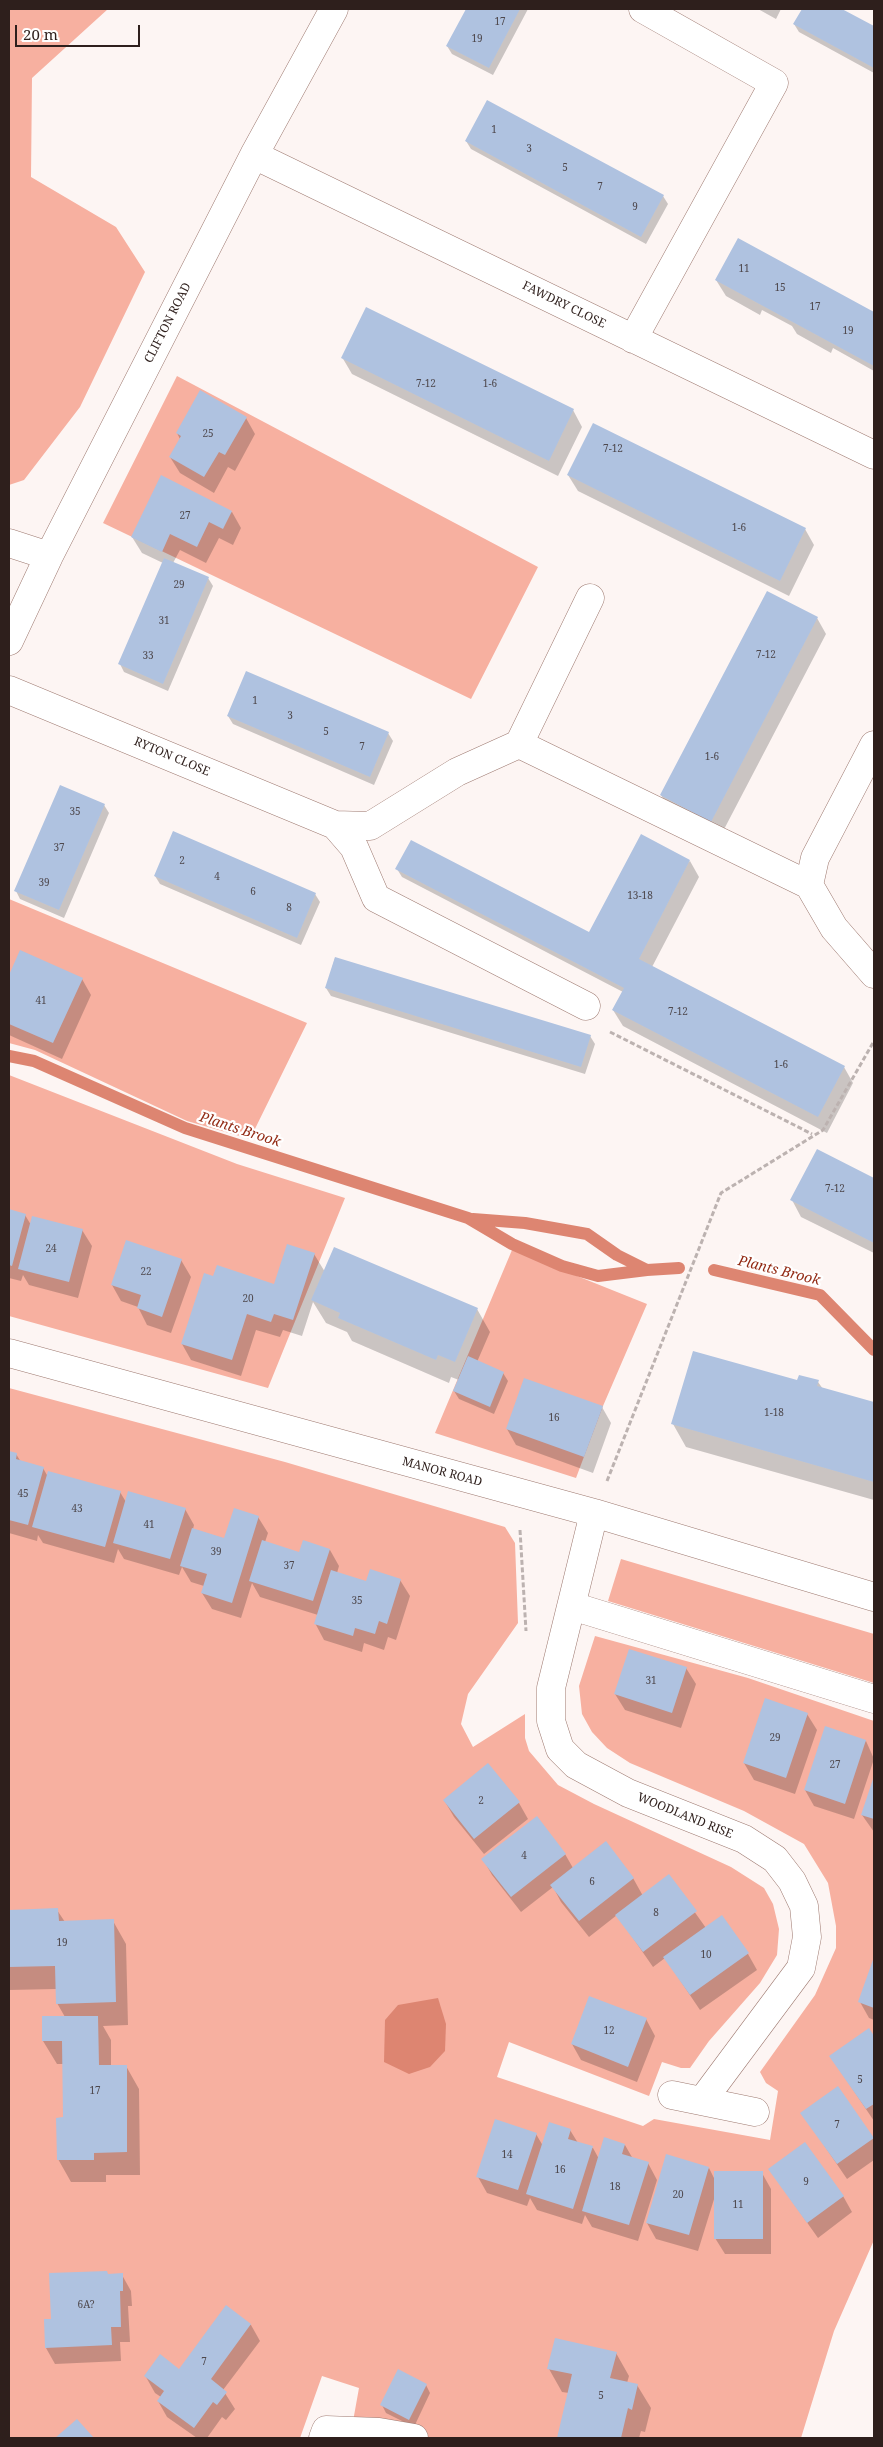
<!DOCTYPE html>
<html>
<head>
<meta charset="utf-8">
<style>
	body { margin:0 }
	#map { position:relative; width:883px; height:2447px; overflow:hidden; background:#fdf5f3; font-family:"Noto Serif",serif }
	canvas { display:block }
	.frame { position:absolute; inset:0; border:10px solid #2e1f1c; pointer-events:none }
	.scale { position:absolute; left:15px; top:25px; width:125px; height:22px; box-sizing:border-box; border:2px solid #2e1f1c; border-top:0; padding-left:6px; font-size:15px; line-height:18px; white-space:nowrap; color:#2e1f1c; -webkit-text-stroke:4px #fff; paint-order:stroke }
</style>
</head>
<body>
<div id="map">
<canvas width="883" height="2447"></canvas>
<div class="frame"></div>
<div class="scale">20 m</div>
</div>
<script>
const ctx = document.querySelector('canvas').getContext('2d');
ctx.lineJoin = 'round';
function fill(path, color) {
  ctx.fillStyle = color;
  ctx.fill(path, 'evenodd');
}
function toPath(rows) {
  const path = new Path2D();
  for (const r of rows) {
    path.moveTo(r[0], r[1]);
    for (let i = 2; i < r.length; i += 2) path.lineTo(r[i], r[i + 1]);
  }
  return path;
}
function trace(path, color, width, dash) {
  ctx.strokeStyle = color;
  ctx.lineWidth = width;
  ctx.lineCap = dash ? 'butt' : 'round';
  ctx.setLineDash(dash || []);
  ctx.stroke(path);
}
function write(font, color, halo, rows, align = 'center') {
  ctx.font = font + ' "Noto Serif",serif';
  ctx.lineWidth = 4.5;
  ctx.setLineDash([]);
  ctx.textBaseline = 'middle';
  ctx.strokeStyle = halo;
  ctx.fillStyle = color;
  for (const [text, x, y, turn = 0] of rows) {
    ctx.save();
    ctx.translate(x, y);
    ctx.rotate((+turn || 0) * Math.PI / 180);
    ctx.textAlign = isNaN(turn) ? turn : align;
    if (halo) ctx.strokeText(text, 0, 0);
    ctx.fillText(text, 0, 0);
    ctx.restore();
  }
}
fill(toPath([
	[9,9,108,9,32,78,31,177,116,227,145,272,80,407,24,480,9,485],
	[177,376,538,567,471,699,103,523],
	[9,899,307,1023,250,1139,187,1121,35,1050,9,1043],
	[9,1075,237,1164,345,1198,268,1388,9,1316],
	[512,1250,647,1304,603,1406,576,1478,435,1433],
	[9,1388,285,1462,505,1527,515,1543,518,1623,468,1694,461,1724,473,1747,525,1714,525,1738,529,1751,558,1785,594,1804,731,1867,764,1888,773,1904,779,1929,777,1955,760,1983,709,2041,690,2068,681,2068,662,2062,649,2096,509,2042,497,2077,643,2126,654,2119,770,2140,778,2091,766,2083,760,2072,815,1995,836,1948,836,1926,828,1883,804,1844,744,1811,630,1763,607,1748,592,1732,582,1714,579,1686,595,1636,748,1678,874,1721,874,2240,834,2331,801,2438,350,2438,359,2388,322,2376,300,2438,9,2438],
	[621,1559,874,1634,874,1683,608,1601]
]), '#f7b0a0');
fill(toPath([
	[438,1998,446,2024,445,2051,430,2067,409,2074,384,2062,385,2020,398,2005]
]), '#dd8571');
fill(toPath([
	[467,9,528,9,493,75,452,54,447,46],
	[758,9,781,9,776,19],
	[803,9,839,9,874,28,874,73,799,32,794,24],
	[488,102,663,196,668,204,646,244,471,149,466,141],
	[808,277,874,313,874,371,833,348,831,353,797,334,792,326,762,310,760,315,726,296,716,280],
	[342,357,573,410,582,427,558,476,352,374],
	[246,418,255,434,235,471,228,467,214,493,180,473,170,457,180,439,177,433],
	[568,475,805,529,814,545,789,596,578,491],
	[232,512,241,528,233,545,219,538,206,563,180,550,173,563,208,578,213,586,168,691,124,672,120,664,163,563,142,553,132,537],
	[817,618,826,634,720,837,670,811,661,795],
	[228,716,388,733,393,741,374,785,233,724],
	[104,805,109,813,64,918,20,899,16,891],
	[690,861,699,877,652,967,844,1067,853,1083,827,1133,623,1026,613,1010,623,992,402,877,397,869,593,936],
	[155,876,315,894,320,902,301,945,160,884],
	[21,951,82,979,91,995,62,1059,9,1035,9,978],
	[335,958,590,1036,595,1044,585,1074,331,996,326,988],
	[817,1151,874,1180,874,1253,801,1217,792,1200],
	[9,1211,25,1215,31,1225,82,1230,92,1246,78,1298,29,1285,23,1275,21,1281,9,1278],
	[314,1254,325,1272,477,1309,490,1332,477,1362,503,1373,508,1381,494,1414,459,1399,454,1391,459,1380,451,1377,449,1383,352,1341,347,1332,326,1323,313,1302,302,1336,283,1330,280,1337,256,1330,241,1376,191,1360,182,1344,214,1277,275,1285],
	[181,1260,191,1277,171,1333,147,1325,138,1307,121,1301,112,1285],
	[818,1382,823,1389,874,1403,874,1500,686,1447,673,1424],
	[602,1407,611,1423,593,1473,516,1445,507,1429],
	[9,1452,16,1454,21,1462,43,1468,48,1477,120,1492,126,1502,185,1509,194,1525,193,1529,225,1539,258,1517,268,1533,265,1542,300,1554,330,1550,339,1566,337,1573,367,1582,400,1580,410,1596,396,1640,388,1637,384,1650,364,1643,362,1652,324,1640,315,1623,318,1615,260,1597,252,1583,241,1618,212,1609,202,1593,204,1586,191,1582,182,1567,179,1575,124,1559,118,1549,114,1563,43,1543,38,1535,37,1541,9,1533],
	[686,1668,696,1684,681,1728,625,1710,615,1694],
	[807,1714,817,1730,795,1794,754,1780,744,1763],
	[866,1741,874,1759,854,1819,814,1806,805,1790],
	[488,1765,519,1803,528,1819,484,1854,454,1817,444,1800],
	[874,1779,874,1832,862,1815],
	[565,1854,573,1868,633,1878,643,1896,669,1876,706,1928,748,1954,757,1970,700,2010,665,1958,653,1967,617,1915,589,1937,561,1902,553,1887,521,1912,492,1875,483,1859],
	[57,1910,65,1922,113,1921,126,1944,128,2025,103,2026,111,2040,111,2066,126,2066,139,2089,140,2175,106,2175,106,2182,71,2182,58,2159,64,2119,63,2064,57,2064,43,2041,65,2017,57,2003,57,1989,9,1990,9,1911],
	[874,1959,874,2020,869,2018,860,2002],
	[646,2019,655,2036,637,2082,581,2060,572,2044],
	[868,2030,874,2038,874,2121,831,2057],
	[837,2088,874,2140,874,2160,847,2179,802,2113],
	[570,2130,578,2143,593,2148,599,2159,625,2145,633,2159,648,2163,657,2180,638,2241,592,2227,585,2215,582,2224,537,2210,530,2198,527,2206,487,2193,478,2177,536,2134,543,2146],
	[709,2168,715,2180,762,2173,771,2189,771,2254,725,2254,715,2238,715,2196,698,2251,656,2239,647,2223],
	[770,2170,843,2196,852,2212,818,2238],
	[108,2275,122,2275,131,2291,132,2306,128,2306,130,2342,120,2342,121,2361,55,2364,46,2348,53,2320],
	[226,2307,251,2325,260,2341,223,2390,235,2409,226,2420,222,2417,207,2438,197,2438,167,2417,158,2401,161,2397,155,2393,146,2377,180,2371],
	[616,2353,629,2376,627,2383,637,2385,651,2408,645,2432,641,2431,639,2438,559,2438,569,2393,562,2392,549,2369],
	[426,2385,430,2393,414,2427,386,2413,382,2405]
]), '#0003');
trace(toPath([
	[9,1056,34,1061,185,1128,468,1218,512,1244,562,1266,598,1276,647,1270],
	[473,1219,525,1223,587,1234,617,1255,647,1270,679,1268],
	[714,1270,820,1295,874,1350]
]), '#dd8571', 12);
fill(toPath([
	[466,9,520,9,489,68,446,46],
	[802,9,842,9,874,26,874,68,793,24],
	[487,100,664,195,641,237,465,141],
	[738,238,874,312,874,366,715,280],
	[366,307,574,409,549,461,341,358],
	[200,390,247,417,225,455,219,452,204,477,169,457,181,436,176,433],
	[593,423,806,528,780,581,567,475],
	[161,475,232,511,223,529,209,522,197,547,170,534,162,552,131,537],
	[164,558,209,577,163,684,118,664],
	[767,591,818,617,711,822,660,795],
	[246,671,389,732,370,777,227,716],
	[60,785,105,804,59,910,14,891],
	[173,831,316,893,297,938,154,876],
	[641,834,690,860,639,959,845,1066,818,1117,612,1010,624,988,395,869,411,840,589,932],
	[20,950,83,978,53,1043,9,1024,9,975],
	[335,957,591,1035,581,1067,325,988],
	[817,1149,874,1178,874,1243,790,1200],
	[9,1209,26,1214,12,1266,9,1265],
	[32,1216,83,1229,69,1282,18,1269],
	[126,1240,182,1259,162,1317,137,1308,141,1295,111,1285],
	[287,1244,315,1253,293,1320,274,1314,271,1322,247,1314,232,1360,181,1344,204,1273,213,1276,217,1265,274,1284],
	[334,1247,478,1308,455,1362,438,1355,436,1360,338,1318,340,1313,311,1300],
	[693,1351,797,1380,799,1375,819,1380,817,1386,874,1402,874,1482,671,1424],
	[468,1356,504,1372,490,1407,453,1391],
	[524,1378,603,1406,584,1457,506,1429],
	[9,1451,17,1453,16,1459,44,1467,28,1525,9,1520],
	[48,1471,121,1491,105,1547,32,1527],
	[128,1491,186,1508,170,1559,113,1543],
	[234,1508,259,1516,232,1603,201,1593,207,1574,180,1566,192,1528,224,1538],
	[262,1540,299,1552,303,1540,330,1549,313,1601,249,1581],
	[370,1569,401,1579,387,1624,379,1621,375,1634,355,1628,353,1636,314,1624,331,1570,366,1581],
	[629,1649,687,1667,672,1713,614,1694],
	[765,1698,808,1713,786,1778,743,1763],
	[825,1726,866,1740,845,1804,804,1790],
	[488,1763,520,1802,474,1839,443,1800],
	[874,1776,874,1819,861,1815],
	[537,1816,566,1854,511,1897,481,1859],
	[606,1841,634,1878,579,1921,550,1885],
	[669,1874,697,1911,643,1952,615,1915],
	[58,1908,59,1921,114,1919,116,2002,56,2004,55,1966,9,1967,9,1910],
	[722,1915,749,1953,690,1995,663,1957],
	[874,1957,874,2008,858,2002],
	[589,1996,647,2018,628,2067,571,2044],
	[42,2016,98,2016,99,2065,127,2065,127,2152,94,2153,94,2160,57,2160,56,2118,63,2117,62,2041,42,2041],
	[869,2028,874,2036,874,2104,866,2109,829,2056],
	[838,2086,874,2138,837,2164,800,2113],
	[495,2119,537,2133,518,2190,476,2177],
	[549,2122,571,2129,568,2139,593,2146,573,2209,526,2194],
	[604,2137,625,2144,622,2154,649,2162,629,2225,582,2211],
	[805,2142,844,2196,807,2223,768,2169],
	[666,2154,709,2167,689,2235,646,2223],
	[714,2171,763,2171,763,2239,714,2239],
	[107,2271,108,2274,123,2273,123,2291,120,2291,121,2327,111,2327,112,2345,45,2348,44,2319,51,2319,49,2273],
	[226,2305,251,2324,211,2379,227,2392,217,2405,213,2402,194,2428,157,2401,164,2391,144,2376,160,2354,179,2369],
	[555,2338,617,2352,610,2378,638,2384,632,2410,628,2408,621,2438,557,2438,572,2374,547,2369],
	[398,2369,427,2384,409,2420,380,2405],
	[77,2419,94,2438,55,2438]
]), '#afc2e0');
const minor = toPath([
	[254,155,874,455],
	[633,339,774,83,643,9],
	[9,543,49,556],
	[9,641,49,556,254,155,334,9],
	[9,690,335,825],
	[519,744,590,598],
	[874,745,815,858,809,885,834,928,874,974],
	[586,1006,376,898,354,847,335,825,370,826,457,772,519,744,809,885],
	[9,1353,594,1513,874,1597],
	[594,1513,551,1688,551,1721,560,1749,576,1765,628,1793,744,1839,775,1859,792,1881,804,1906,807,1937,801,1968,702,2101],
	[572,1606,874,1699],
	[672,2095,755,2112],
	[323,2438,326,2430,379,2432,414,2438]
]);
trace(minor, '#9e7a71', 29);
trace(toPath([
	[610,1032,812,1134],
	[607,1481,721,1193,823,1130,874,1041],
	[520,1530,526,1631]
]), '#bcb2b0', 3, [5, 2.5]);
trace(minor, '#fff', 28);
write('10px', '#4e484d', null, [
	["17",500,22],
	["19",477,39],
	["1",494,130],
	["3",529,149],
	["5",565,168],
	["7",600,187],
	["9",635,207],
	["11",744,269],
	["15",780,288],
	["17",815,307],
	["19",848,331],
	["7-12",426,384],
	["1-6",490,384],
	["25",208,434],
	["7-12",613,449],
	["27",185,516],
	["1-6",739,528],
	["29",179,585],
	["31",164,621],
	["7-12",766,655],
	["33",148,656],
	["1",255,701],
	["3",290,716],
	["5",326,732],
	["7",362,747],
	["1-6",712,757],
	["35",75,812],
	["37",59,848],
	["2",182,861],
	["4",217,877],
	["39",44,883],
	["6",253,892],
	["13-18",640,896],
	["8",289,908],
	["41",41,1001],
	["7-12",678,1012],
	["1-6",781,1065],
	["7-12",835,1189],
	["24",51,1249],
	["22",146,1272],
	["20",248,1299],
	["1-18",774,1413],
	["16",554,1418],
	["45",23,1494],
	["43",77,1509],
	["41",149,1525],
	["39",216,1552],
	["37",289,1566],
	["35",357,1601],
	["31",651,1681],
	["29",775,1738],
	["27",835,1765],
	["2",481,1801],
	["4",524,1856],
	["6",592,1882],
	["8",656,1913],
	["19",62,1943],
	["10",706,1955],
	["12",609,2031],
	["5",860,2080],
	["17",95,2091],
	["7",837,2125],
	["14",507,2155],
	["16",560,2170],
	["9",806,2182],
	["18",615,2187],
	["20",678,2195],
	["11",738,2205],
	["6A?",86,2305],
	["7",204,2362],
	["5",601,2396]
]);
write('12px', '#2e1f1c', '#fff', [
	["FAWDRY CLOSE",564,305,26],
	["CLIFTON ROAD",168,323,-63],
	["RYTON CLOSE",172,757,23],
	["MANOR ROAD",442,1472,15],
	["WOODLAND RISE",685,1816,22]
]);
write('italic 14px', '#932b15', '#fff', [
	["Plants Brook",240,1130,18],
	["Plants Brook",779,1271,14]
]);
</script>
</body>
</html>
